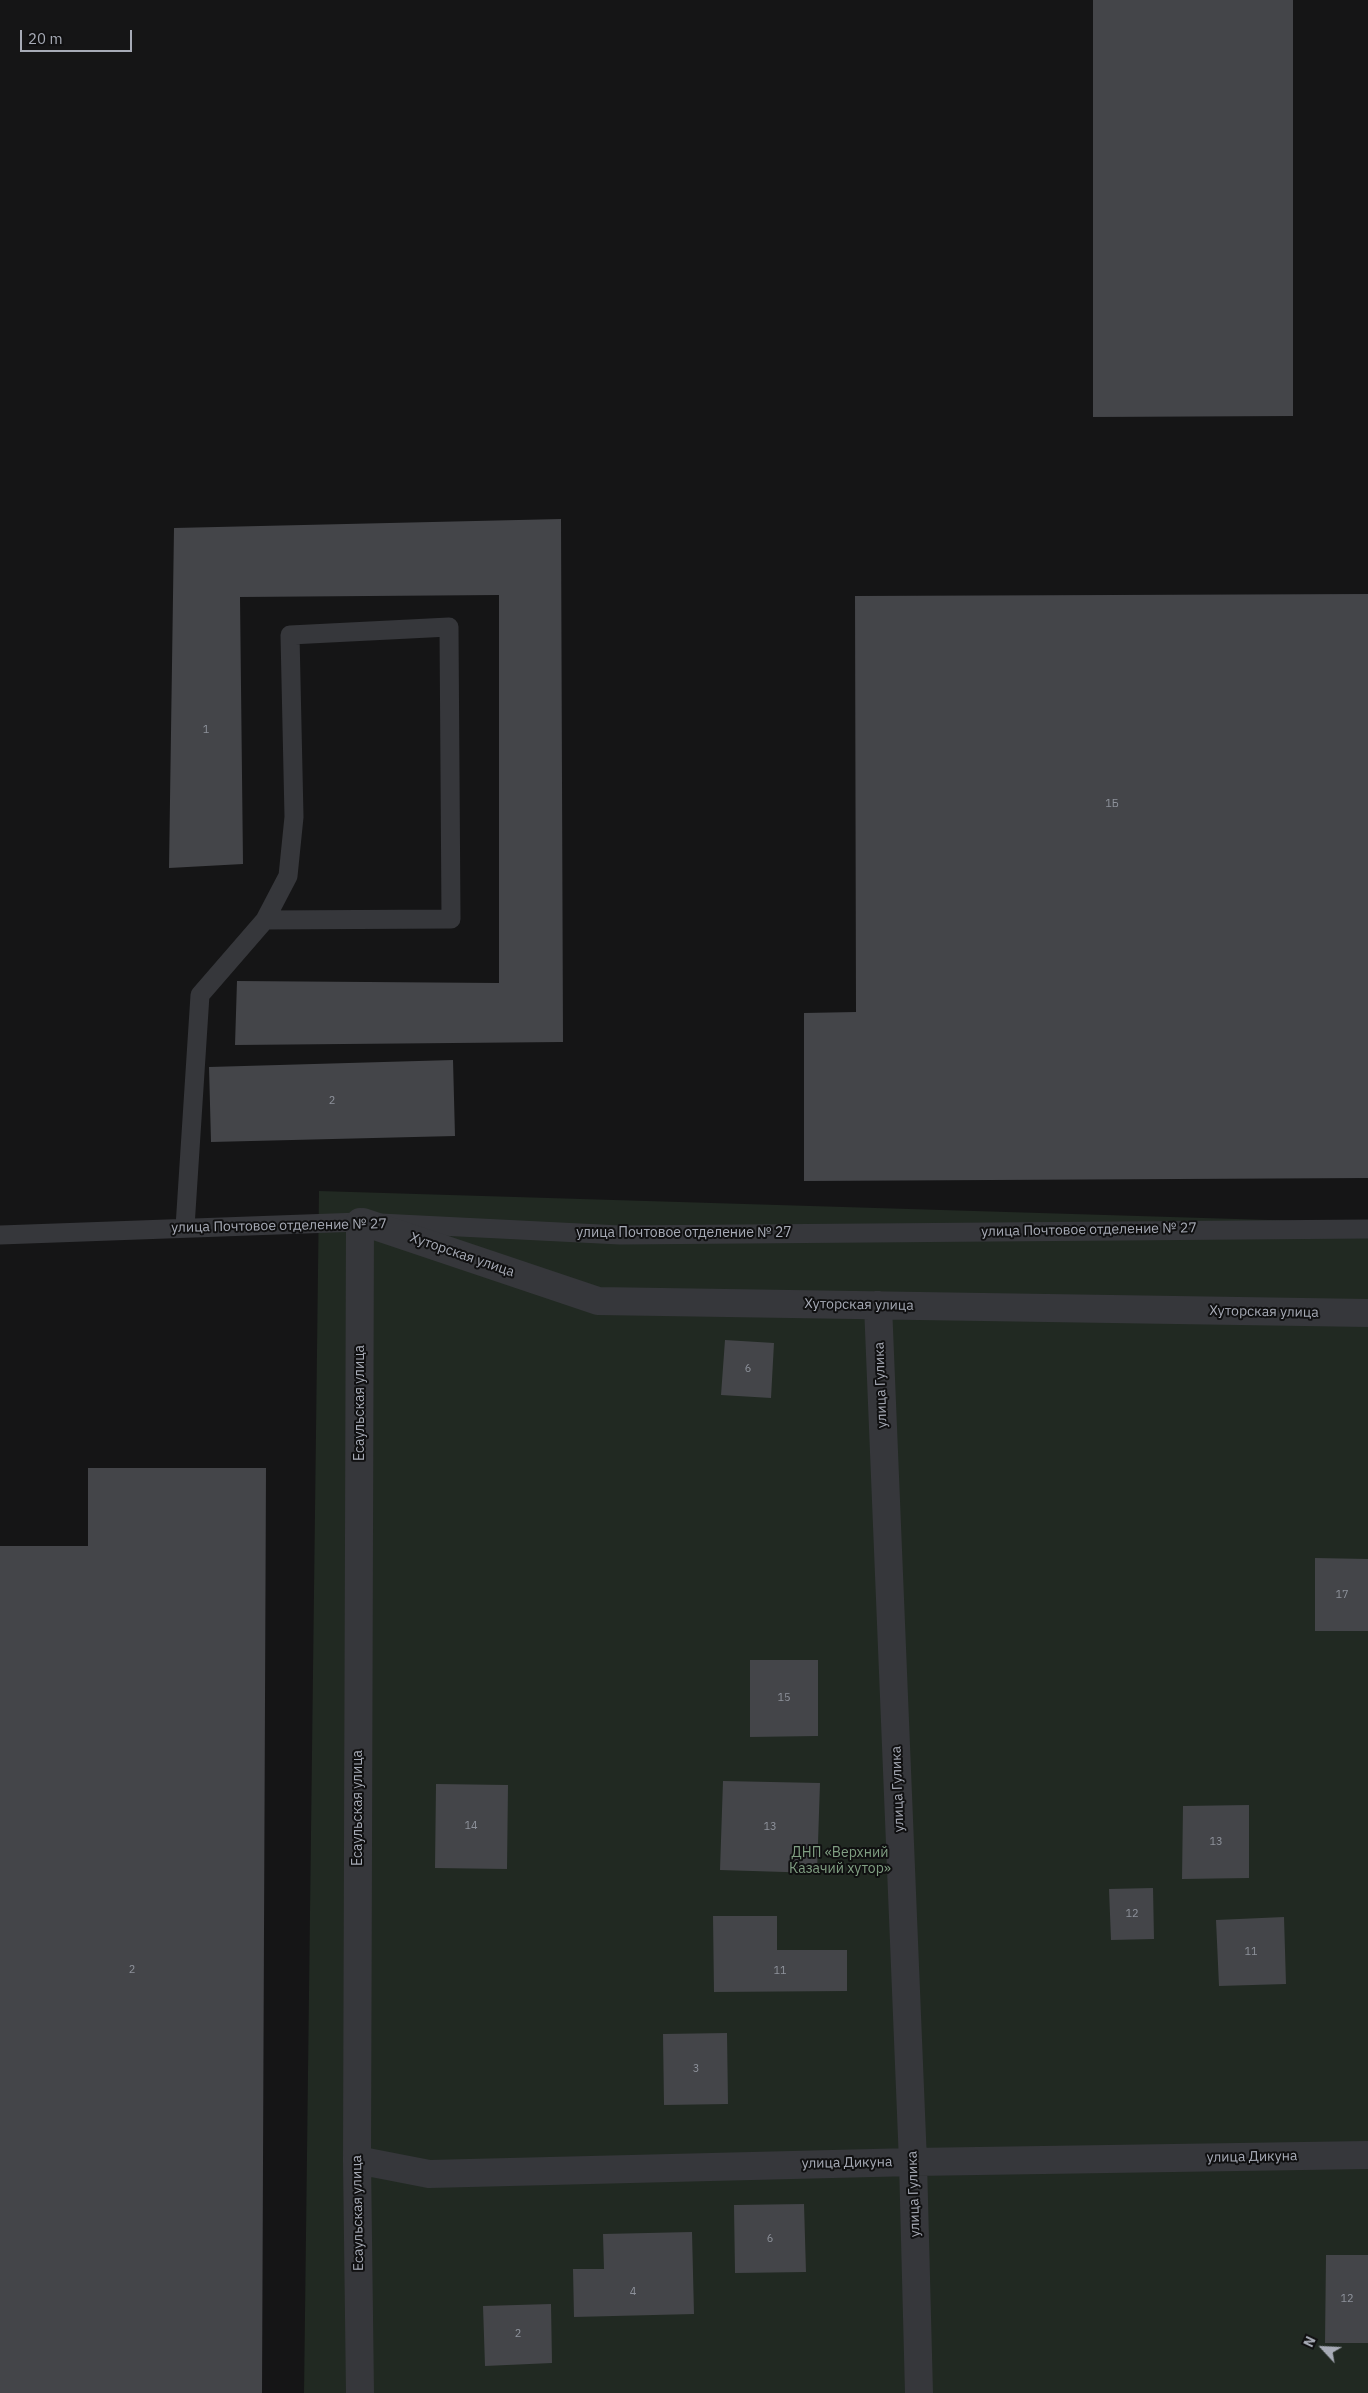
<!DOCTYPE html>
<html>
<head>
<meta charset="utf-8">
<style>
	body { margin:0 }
	#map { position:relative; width:1368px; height:2393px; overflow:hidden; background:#151516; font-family:"IBM Plex Sans",sans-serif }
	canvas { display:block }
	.north { position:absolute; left:1298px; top:2323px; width:50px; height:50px; -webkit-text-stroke:4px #101011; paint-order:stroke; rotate:295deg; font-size:14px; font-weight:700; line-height:20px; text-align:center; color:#a7abb6 }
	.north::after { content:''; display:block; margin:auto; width:18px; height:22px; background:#a7abb6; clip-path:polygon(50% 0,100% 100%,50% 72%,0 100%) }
	.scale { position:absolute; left:20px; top:30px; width:112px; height:22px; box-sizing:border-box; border:2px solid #a7abb6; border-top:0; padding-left:6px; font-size:15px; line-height:18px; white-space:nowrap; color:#a7abb6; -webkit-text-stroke:4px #101011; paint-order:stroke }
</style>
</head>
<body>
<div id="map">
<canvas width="1368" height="2393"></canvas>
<div class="north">N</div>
<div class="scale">20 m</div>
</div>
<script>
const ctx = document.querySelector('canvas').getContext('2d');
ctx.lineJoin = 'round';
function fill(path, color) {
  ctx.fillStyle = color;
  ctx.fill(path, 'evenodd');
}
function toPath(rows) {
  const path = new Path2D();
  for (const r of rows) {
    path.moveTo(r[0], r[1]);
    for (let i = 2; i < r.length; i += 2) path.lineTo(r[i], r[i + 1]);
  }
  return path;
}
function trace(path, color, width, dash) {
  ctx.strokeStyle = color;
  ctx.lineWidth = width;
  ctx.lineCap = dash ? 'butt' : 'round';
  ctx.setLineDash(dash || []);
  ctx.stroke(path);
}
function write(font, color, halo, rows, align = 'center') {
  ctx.font = font + ' "IBM Plex Sans",sans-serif';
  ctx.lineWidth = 4;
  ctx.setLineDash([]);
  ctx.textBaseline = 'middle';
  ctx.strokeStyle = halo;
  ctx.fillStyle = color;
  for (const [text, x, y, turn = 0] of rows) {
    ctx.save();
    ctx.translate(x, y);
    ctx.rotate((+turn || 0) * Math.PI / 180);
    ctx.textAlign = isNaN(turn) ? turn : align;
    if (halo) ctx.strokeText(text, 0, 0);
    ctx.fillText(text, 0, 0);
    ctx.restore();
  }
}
fill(toPath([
	[319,1191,1368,1223,1368,2393,304,2393]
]), '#212922');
fill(toPath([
	[1093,0,1293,0,1293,416,1093,417],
	[561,519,563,1042,235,1045,237,981,499,983,499,595,240,597,243,864,169,868,174,528],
	[1368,594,1368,1178,804,1181,804,1013,856,1012,855,596],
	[453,1060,455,1136,211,1142,209,1067],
	[725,1340,774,1343,771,1398,721,1395],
	[88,1468,266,1468,262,2393,0,2393,0,1546,88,1546],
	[1315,1558,1368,1559,1368,1631,1315,1631],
	[750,1660,818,1660,818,1736,750,1737],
	[723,1781,820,1783,817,1873,720,1870],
	[436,1784,508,1785,507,1869,435,1868],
	[1249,1805,1249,1878,1182,1879,1183,1806],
	[1153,1888,1154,1939,1111,1940,1109,1889],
	[713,1916,777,1916,777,1950,847,1950,847,1991,714,1992],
	[1284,1917,1286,1984,1219,1986,1216,1920],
	[727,2033,728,2104,664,2105,663,2034],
	[804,2204,806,2272,735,2273,734,2205],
	[692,2232,694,2314,574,2317,573,2269,604,2269,603,2234],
	[1326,2255,1368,2255,1368,2343,1325,2343],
	[551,2304,552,2363,485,2366,483,2306]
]), '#444549');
trace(toPath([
	[185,1227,200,995,265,920,288,876,294,817,290,635,449,627,451,919,265,920],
	[0,1235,360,1222,620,1235,1368,1229]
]), '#36373b', 19);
trace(toPath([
	[360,1222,357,2160,360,2393],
	[363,1222,598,1301,1368,1313],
	[878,1305,913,2162,919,2393],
	[357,2160,429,2174,913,2162,1368,2155]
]), '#36373b', 28);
write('11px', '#8e929b', null, [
	["1",206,730],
	["1Б",1112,804],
	["2",332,1101],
	["6",748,1369],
	["17",1342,1595],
	["15",784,1698],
	["14",471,1826],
	["13",770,1827],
	["13",1216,1842],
	["12",1132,1914],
	["11",1251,1952],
	["2",132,1970],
	["11",780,1971],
	["3",696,2069],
	["6",770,2239],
	["4",633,2292],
	["12",1347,2299],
	["2",518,2334]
]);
write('14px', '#a7abb6', '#101011', [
	["улица Почтовое отделение № 27",279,1226,-1],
	["улица Почтовое отделение № 27",1089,1230,-1],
	["улица Почтовое отделение № 27",684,1233],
	["Хуторская улица",462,1255,19],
	["Хуторская улица",859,1305,1],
	["Хуторская улица",1264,1312,1],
	["улица Гулика",881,1385,-92],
	["Есаульская улица",360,1403,-90],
	["улица Гулика",898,1789,-92],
	["Есаульская улица",358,1808,-90],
	["улица Дикуна",1252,2157,-1],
	["улица Дикуна",847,2163,-1],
	["улица Гулика",914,2194,-92],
	["Есаульская улица",358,2213,-91]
]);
write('14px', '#809f83', '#101011', [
	["ДНП «Верхний",840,1853],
	["Казачий хутор»",840,1869]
]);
</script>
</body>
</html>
